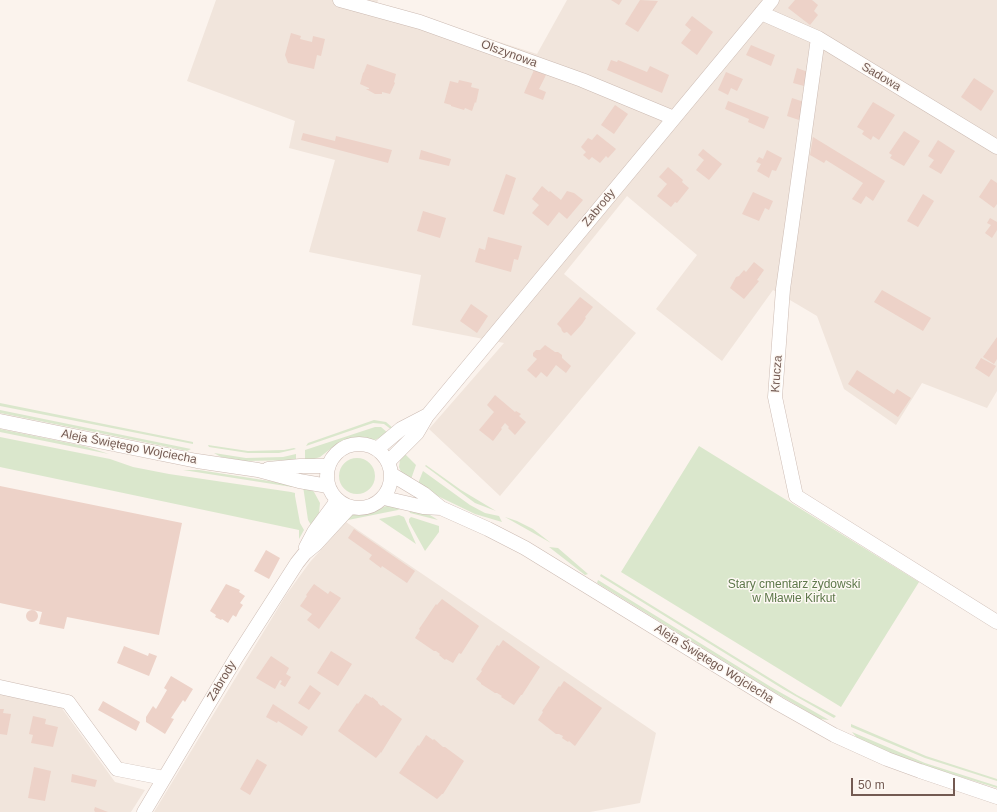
<!DOCTYPE html>
<html>
<head>
<meta charset="utf-8">
<style>
	body { margin:0 }
	#map { position:relative; width:997px; height:812px; overflow:hidden; background:#fbf3ed; font-family:Helvetica,sans-serif }
	canvas { display:block }
	.scale { position:absolute; left:851px; top:778px; width:104px; height:18px; box-sizing:border-box; border:2px solid #735a52; border-top:0; padding-left:5px; font-size:12px; line-height:14px; white-space:nowrap; color:#735a52; -webkit-text-stroke:3px #fdf8f3; paint-order:stroke }
</style>
</head>
<body>
<div id="map">
<canvas width="997" height="812"></canvas>
<div class="scale">50 m</div>
</div>
<script>
const ctx = document.querySelector('canvas').getContext('2d');
ctx.lineJoin = 'round';
function fill(path, color) {
  ctx.fillStyle = color;
  ctx.fill(path, 'evenodd');
}
function toPath(rows) {
  const path = new Path2D();
  for (const r of rows) {
    if (r.length === 3) {
      path.moveTo(r[0] + r[2], r[1]);
      path.arc(r[0], r[1], r[2], 0, 2 * Math.PI);
      continue;
    }
    path.moveTo(r[0], r[1]);
    for (let i = 2; i < r.length; i += 2) path.lineTo(r[i], r[i + 1]);
  }
  return path;
}
function trace(path, color, width, dash) {
  ctx.strokeStyle = color;
  ctx.lineWidth = width;
  ctx.lineCap = dash ? 'butt' : 'round';
  ctx.setLineDash(dash || []);
  ctx.stroke(path);
}
function write(font, color, halo, rows, align = 'center') {
  ctx.font = font + ' Helvetica,sans-serif';
  ctx.lineWidth = 3;
  ctx.setLineDash([]);
  ctx.textBaseline = 'middle';
  ctx.strokeStyle = halo;
  ctx.fillStyle = color;
  for (const [text, x, y, turn = 0] of rows) {
    ctx.save();
    ctx.translate(x, y);
    ctx.rotate((+turn || 0) * Math.PI / 180);
    ctx.textAlign = isNaN(turn) ? turn : align;
    if (halo) ctx.strokeText(text, 0, 0);
    ctx.fillText(text, 0, 0);
    ctx.restore();
  }
}
fill(toPath([
	[216,0,378,0,377,3,537,54,567,0,997,0,997,391,987,408,922,383,896,425,844,389,817,316,773,290,722,361,656,309,697,255,627,196,564,274,636,333,500,496,429,429,504,343,412,325,421,275,309,252,335,160,289,148,295,121,187,81],
	[346,522,656,733,640,803,590,812,154,812,286,595,310,562],
	[0,694,61,707,115,782,145,790,131,812,0,812]
]), '#f1e5dc');
fill(toPath([
	[0,403,193,442,193,444,0,406],
	[0,410,39,418,191,449,187,451,139,441,0,413],
	[374,420,386,422,394,429,392,430,384,424,373,423,306,446,308,443],
	[375,427,381,427,388,433,375,440,354,439,346,440,338,443,320,457,314,459,305,459,305,450],
	[0,429,84,446,109,454,0,432],
	[0,437,110,459,133,467,169,474,291,492,295,493,295,496,300,523,304,530,299,539,299,530,0,467],
	[208,445,248,451,284,450,294,448,296,449,279,453,248,453,209,447],
	[699,446,919,582,841,707,621,572],
	[214,453,246,458,283,457,296,454,296,460,245,461,221,457],
	[404,453,416,465,410,482,403,477,399,467,400,460],
	[357,476,18],
	[426,465,461,490,496,511,475,503,425,466],
	[183,470,199,470,295,485,292,487],
	[423,471,470,505,485,513,499,516,502,522,475,514,417,486],
	[303,486,311,489,314,492,320,503,319,513,311,525,308,520],
	[389,505,400,509,398,510,343,521,351,515,363,514],
	[409,509,430,515,438,520,410,513],
	[399,515,404,517,416,544,379,519],
	[411,517,439,526,439,532,425,551,409,522,409,519],
	[505,517,517,521,533,529,551,543],
	[549,547,558,548,588,574,585,575],
	[601,574,797,695,836,716,834,718,783,689,600,576],
	[598,580,771,687,829,720,820,719,774,692,597,583],
	[851,724,926,756,997,779,997,781,925,758,851,727],
	[852,732,925,763,997,786,997,788,938,770,893,754,862,740,857,738]
]), '#dae7cc');
fill(toPath([
	[611,0,622,0,619,5],
	[640,0,658,1,638,32,625,24],
	[795,0,812,0,818,5,814,11,818,15,810,25,788,8],
	[692,16,713,32,697,55,681,43,691,30,685,25],
	[291,33,301,36,300,39,312,42,313,36,325,39,321,56,317,55,314,69,288,63,285,55],
	[751,45,775,55,771,66,746,55],
	[611,60,617,62,618,60,647,72,650,66,669,75,662,93,607,70],
	[367,64,396,74,394,82,395,83,390,94,382,92,382,94,375,94,366,89,369,89,369,88,360,84,363,73,364,72],
	[797,68,808,72,804,86,793,83],
	[534,70,546,75,539,89,546,92,543,100,524,93],
	[726,72,743,79,737,91,731,88,728,95,718,90],
	[974,78,994,91,981,111,961,97],
	[459,80,472,83,471,87,479,89,476,103,475,102,472,111,465,108,464,110,451,106,451,105,444,103,450,81,458,83],
	[792,98,804,102,799,120,787,116],
	[728,101,769,117,764,129,748,122,749,119,725,109],
	[873,102,895,115,879,140,873,136,871,140,862,134,864,131,857,127],
	[615,105,628,114,614,134,601,125],
	[904,131,920,141,904,166,890,158,892,155,889,153],
	[303,133,335,141,336,136,392,150,388,163,301,140],
	[597,134,616,149,608,158,606,156,600,163,592,157,589,160,583,155,586,152,581,147,588,138,592,140],
	[813,137,885,181,873,201,866,196,861,204,852,199,863,183,826,160,824,163,810,155],
	[938,140,955,151,941,174,929,167,934,160,928,156],
	[703,149,722,164,709,180,696,170,704,160,698,155],
	[421,150,451,159,449,166,419,159],
	[767,150,782,158,776,171,772,170,769,178,757,171,761,164,756,162,759,157,763,159],
	[668,167,683,180,682,182,689,188,677,203,675,202,671,207,657,196,667,184,659,177],
	[506,174,516,178,504,215,493,211],
	[991,179,997,183,997,204,994,208,979,197],
	[542,186,549,192,550,191,561,200,567,191,574,193,583,200,567,219,559,212,548,226,532,213,539,205,532,199],
	[753,192,773,201,769,210,765,208,759,221,742,214],
	[923,194,934,201,918,227,907,221],
	[423,211,446,218,440,238,417,231],
	[990,218,997,222,997,230,992,238,985,233,991,225,987,223],
	[488,237,522,246,518,260,514,259,511,272,475,262,479,248,485,250],
	[754,262,764,270,757,280,759,281,744,299,730,288,736,277,739,276,744,270,746,272],
	[882,290,931,318,923,331,874,302],
	[580,297,593,307,585,317,586,318,582,324,571,336,567,332,564,333,562,331,561,328,557,324],
	[471,304,488,316,477,333,460,321],
	[997,337,997,359,994,364,983,357],
	[545,345,555,352,558,352,562,355,562,358,571,366,566,373,556,365,547,377,541,372,536,378,527,370,537,359,533,356,533,353,536,350,540,350],
	[981,358,996,366,989,377,975,368],
	[857,370,894,394,897,389,911,398,898,417,848,384],
	[495,395,515,412,516,411,521,414,519,416,526,422,515,435,508,428,509,427,505,423,501,428,502,429,493,441,479,430,494,412,487,405],
	[0,486,182,523,159,635,67,617,64,629,39,624,42,612,0,603],
	[354,529,415,571,407,583,382,566,381,568,369,559,372,555,348,538],
	[266,550,280,558,269,579,254,571],
	[226,584,240,590,239,592,245,596,240,603,243,605,239,611,236,617,233,615,228,623,222,619,221,620,215,617,216,615,210,611],
	[314,584,328,594,330,591,341,598,319,629,307,620,312,614,300,606,307,596,306,595],
	[442,599,479,626,461,654,459,653,453,663,446,659,445,660,439,655,440,654,436,651,434,651,415,638,420,630,419,629,436,604,437,605],
	[32,616,6],
	[503,640,540,667,522,695,521,695,514,705,501,697,502,696,497,693,495,693,481,684,481,683,476,679,482,671,481,670,497,645,499,646],
	[124,646,148,656,149,653,157,656,149,676,117,663],
	[331,651,352,664,338,686,317,673],
	[271,656,289,668,286,674,291,677,285,687,280,684,282,681,280,680,275,689,256,678],
	[171,676,193,689,185,702,183,700,171,718,174,719,165,734,146,722,146,717,153,706,156,709,167,690,164,688],
	[564,681,602,708,575,746,569,741,568,742,562,738,563,736,559,734,556,734,538,720,543,712,542,711,559,686,560,687],
	[310,685,321,693,309,710,298,703],
	[365,694,372,698,372,697,378,702,378,703,381,706,383,705,402,719,381,753,381,752,376,758,338,731,357,703,358,704],
	[103,701,140,722,136,731,98,710],
	[273,704,308,727,302,736,278,721,277,723,266,717],
	[0,709,4,709,3,713,11,714,7,735,0,734],
	[33,716,46,719,45,724,58,727,53,747,31,743,33,735,29,734],
	[426,735,433,740,434,739,443,747,445,747,464,761,443,794,442,794,437,799,399,773,418,745,419,746],
	[257,759,267,765,250,795,240,789],
	[34,767,51,771,45,801,28,798],
	[72,774,97,780,95,787,71,782],
	[95,807,108,812,95,812,94,810]
]), '#edd2c8');
const minor = toPath([
	[340,0,420,22,582,80,669,116,673,119],
	[761,13,818,38,997,147],
	[818,38,783,289,775,397,796,496,997,622],
	[0,421,197,461,258,470,299,481,328,486],
	[359,476,32],
	[377,449,401,429,426,416],
	[388,462,417,433,427,416,772,0],
	[268,469,300,466,328,466],
	[391,474,424,494,441,508,488,529,525,548,779,704,834,735,887,759,920,771,997,797],
	[384,498,423,507,441,508],
	[306,547,314,532,334,505,336,499],
	[0,687,68,702,117,769,164,778],
	[144,812,236,658,297,563,305,553,316,544,350,507]
]);
trace(minor, '#ccbbb3', 15);
trace(minor, '#fff', 14);
write('12px', '#735a52', '#fdf8f3', [
	["Olszynowa",509,54,20],
	["Sadowa",881,77,31],
	["Zabrody",599,208,-50],
	["Krucza",777,374,-86],
	["Aleja Świętego Wojciecha",129,447,11],
	["Aleja Świętego Wojciecha",714,664,32],
	["Zabrody",222,681,-59]
]);
write('12px', '#5e784b', '#fdf8f3', [
	["Stary cmentarz żydowski",794,585],
	["w Mławie Kirkut",794,599]
]);
</script>
</body>
</html>
